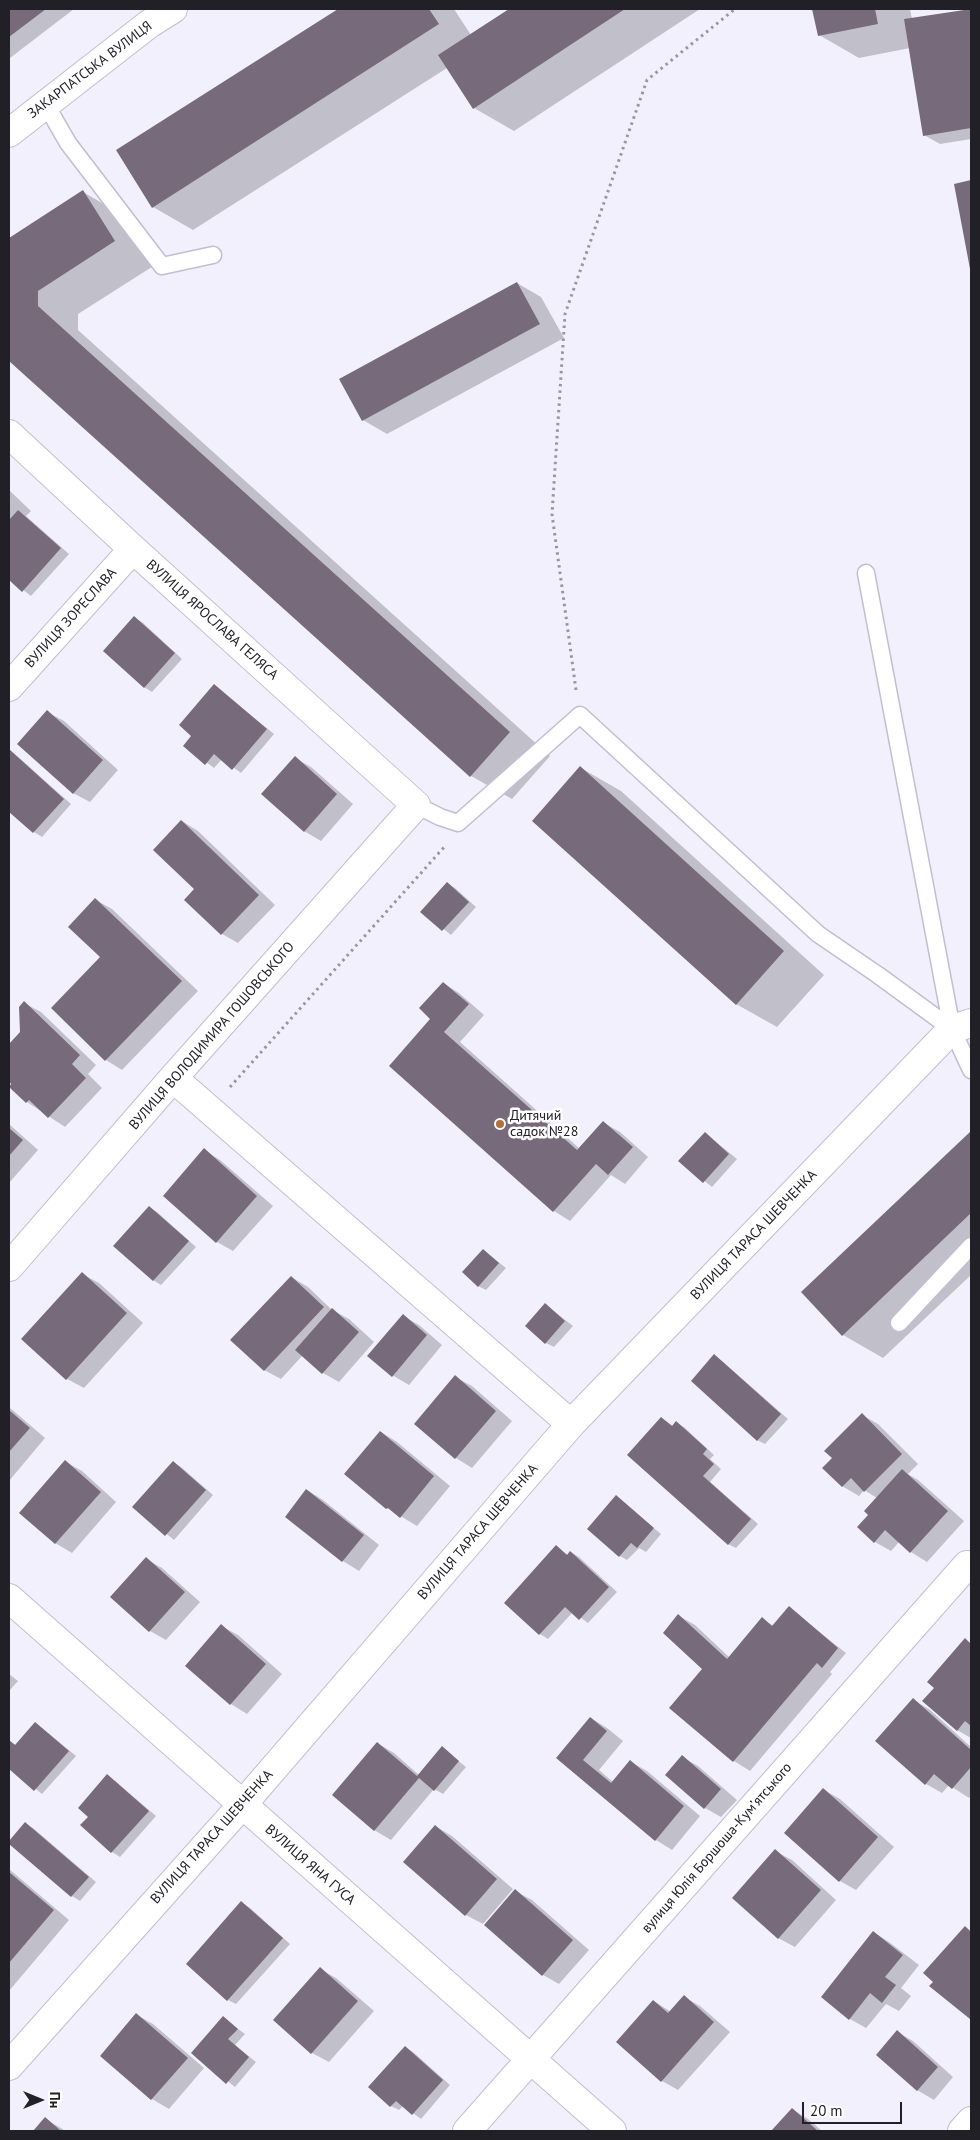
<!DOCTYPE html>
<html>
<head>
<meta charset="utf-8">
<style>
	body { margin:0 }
	#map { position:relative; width:980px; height:2140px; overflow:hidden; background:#f2f0fd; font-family:"PT Sans",sans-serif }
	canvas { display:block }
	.frame { position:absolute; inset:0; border:10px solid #212027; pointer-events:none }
	.north { position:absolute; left:15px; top:2075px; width:50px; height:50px; -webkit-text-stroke:4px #fff; paint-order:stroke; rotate:90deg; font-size:14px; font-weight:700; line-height:20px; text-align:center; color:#212027 }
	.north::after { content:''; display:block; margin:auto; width:18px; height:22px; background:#212027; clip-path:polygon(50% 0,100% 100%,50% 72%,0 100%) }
	.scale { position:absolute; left:802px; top:2102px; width:100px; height:22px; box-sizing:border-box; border:2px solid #212027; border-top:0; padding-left:6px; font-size:15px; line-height:18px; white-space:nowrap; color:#212027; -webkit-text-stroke:4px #fff; paint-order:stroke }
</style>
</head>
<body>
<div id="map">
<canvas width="980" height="2140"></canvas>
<div class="frame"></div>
<div class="north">Пн</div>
<div class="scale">20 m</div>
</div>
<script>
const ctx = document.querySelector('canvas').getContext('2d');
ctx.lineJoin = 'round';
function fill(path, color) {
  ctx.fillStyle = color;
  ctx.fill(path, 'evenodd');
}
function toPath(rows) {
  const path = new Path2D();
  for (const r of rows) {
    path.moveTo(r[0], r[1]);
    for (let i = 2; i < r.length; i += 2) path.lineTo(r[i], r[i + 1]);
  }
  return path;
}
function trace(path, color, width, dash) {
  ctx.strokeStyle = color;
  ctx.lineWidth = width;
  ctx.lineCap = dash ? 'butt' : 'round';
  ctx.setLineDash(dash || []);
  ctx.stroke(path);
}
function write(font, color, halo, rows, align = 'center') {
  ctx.font = font + ' "PT Sans",sans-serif';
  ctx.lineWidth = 5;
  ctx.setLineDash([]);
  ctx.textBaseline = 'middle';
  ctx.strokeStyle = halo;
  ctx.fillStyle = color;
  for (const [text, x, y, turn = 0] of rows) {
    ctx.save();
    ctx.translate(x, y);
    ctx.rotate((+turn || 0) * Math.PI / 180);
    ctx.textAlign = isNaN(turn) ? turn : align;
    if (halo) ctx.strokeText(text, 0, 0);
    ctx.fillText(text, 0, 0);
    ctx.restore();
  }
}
fill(toPath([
	[9,9,74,9,10,58,9,57],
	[340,9,454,9,471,35,511,9,700,9,514,131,474,108,447,68,193,230,153,207,118,151],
	[814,9,910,9,912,19,971,9,971,139,940,144,924,135,910,48,859,58,819,35],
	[971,182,971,267,955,185],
	[83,192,123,215,155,265,78,314,78,330,550,756,512,799,471,776,9,359,9,240],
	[517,283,541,297,564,338,387,434,363,420],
	[9,490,31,511,26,516,69,554,31,596,9,579],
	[134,618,142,622,182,659,152,692,144,687],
	[214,685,274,734,241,773,222,759,214,768,185,746,193,736],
	[47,712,64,721,118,770,90,802,73,793],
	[9,751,17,756,71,804,42,837,34,832,9,810],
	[295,758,311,767,353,804,321,841,304,831],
	[581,768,621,791,824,975,777,1027,736,1004],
	[182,821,198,831,275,905,238,943,222,934,196,889],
	[447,883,455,888,476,907,451,935,422,911],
	[96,900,112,909,198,991,122,1070,106,1060,53,1008,102,957],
	[443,983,459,993,484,1015,460,1042,580,1149,604,1123,620,1132,648,1157,625,1184,611,1175,570,1221,554,1211,390,1066,432,1019],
	[24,1003,41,1012,96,1065,88,1074,102,1088,65,1127,27,1102,9,1080,9,1046,21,1033],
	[9,1124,38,1150,9,1183],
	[705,1133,737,1159,712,1187,680,1161],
	[971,1133,971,1275,883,1358,843,1335,803,1292],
	[204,1150,220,1160,273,1206,233,1251,217,1242],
	[149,1207,157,1212,196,1247,161,1285,153,1280],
	[483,1250,506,1268,486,1290,478,1286],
	[82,1274,99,1283,143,1323,84,1388,67,1379,23,1339],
	[291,1277,308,1287,332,1310,349,1319,374,1342,339,1382,323,1373,303,1355,281,1379,264,1370],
	[546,1305,573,1326,554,1347,546,1343],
	[403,1316,419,1325,442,1345,409,1385,392,1375],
	[714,1356,722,1361,788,1419,765,1444,757,1440],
	[455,1377,472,1386,512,1421,472,1468,456,1458,416,1424],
	[9,1407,45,1438,9,1481],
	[862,1415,878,1424,918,1464,908,1474,918,1480,964,1521,927,1562,911,1552,899,1542,891,1551,875,1542,870,1515,877,1498,864,1490,859,1496,842,1486,834,1458],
	[661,1418,673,1426,676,1423,684,1427,714,1455,710,1459,721,1469,710,1482,758,1524,736,1548,728,1544],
	[381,1432,397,1442,450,1486,417,1526,387,1508],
	[66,1462,82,1471,116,1502,72,1553,55,1543],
	[173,1462,181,1467,213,1495,174,1540,134,1507],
	[307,1490,323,1500,379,1545,359,1571,343,1561,287,1517],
	[616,1497,661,1534,646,1552,639,1548,627,1560,620,1556],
	[556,1547,568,1555,571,1552,579,1557,617,1592,588,1623,573,1612,548,1639,540,1634,506,1603],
	[146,1559,162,1568,200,1602,166,1640,150,1631],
	[789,1608,846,1653,830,1672,832,1674,750,1771,734,1761,671,1708,704,1669,679,1616,695,1625,730,1658,762,1619,774,1626],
	[221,1626,238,1635,282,1674,247,1714,231,1704,187,1666],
	[965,1640,971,1643,971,1738,957,1730,936,1688],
	[9,1674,18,1681,9,1691],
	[913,1700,929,1709,971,1747,971,1795,969,1798,949,1785,942,1793,926,1784],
	[591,1718,607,1728,623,1741,599,1770,613,1782,631,1762,647,1771,700,1816,672,1850,656,1840,558,1758],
	[36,1723,76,1756,42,1794,9,1767,9,1741,16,1745],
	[377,1743,394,1753,419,1775,442,1748,466,1767,443,1794,434,1789,391,1840,374,1830],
	[682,1757,698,1766,737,1800,721,1817,705,1808,667,1775],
	[107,1776,115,1781,156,1816,120,1857,112,1852,82,1825,89,1817],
	[824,1790,840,1799,894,1847,856,1890,840,1881],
	[25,1824,33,1828,96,1882,80,1901,72,1896,9,1842],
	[435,1826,452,1836,513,1889,483,1924,466,1915,404,1862],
	[775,1851,792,1860,836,1900,795,1947,778,1938],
	[9,1869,69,1920,9,1991],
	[515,1891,532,1900,589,1950,559,1984,543,1975],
	[242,1903,250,1908,290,1944,236,2004,228,2000],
	[965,1927,971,1931,971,2019,931,1986],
	[873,1932,889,1942,919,1965,901,1988,911,1996,899,2011,886,2004,866,2028,850,2019],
	[320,1969,336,1978,374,2011,329,2062,312,2053,275,2020],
	[684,1997,700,2006,730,2032,678,2090,662,2081,654,2001,671,2012],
	[137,2015,153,2024,204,2068,169,2109,152,2099,102,2056],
	[223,2018,245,2034,235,2045,256,2062,235,2087,193,2053],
	[897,2032,913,2041,953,2077,934,2100,917,2090],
	[405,2047,413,2052,450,2085,421,2119,403,2106,399,2110,391,2106],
	[792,2109,808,2119,822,2131,773,2131],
	[45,2119,61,2128,65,2131,34,2131]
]), '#0003');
fill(toPath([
	[9,9,46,9,9,37],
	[338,9,429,9,439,24,152,208,116,150],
	[509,9,625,9,473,109,438,55],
	[812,9,875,9,878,24,818,36],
	[971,9,971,128,923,136,904,19],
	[971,180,971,269,970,269,954,184],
	[83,190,115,241,38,291,38,306,510,732,470,777,9,361,9,238],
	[517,282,540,324,362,421,339,379],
	[18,510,61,548,22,592,9,580,9,520],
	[134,616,175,653,144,688,103,651],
	[214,684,267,729,232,770,214,754,205,765,183,746,191,736,179,725],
	[47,710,103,760,73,794,17,744],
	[9,749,64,799,33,833,9,812],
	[295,756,337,794,304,832,261,794],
	[580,766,784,951,736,1005,532,821],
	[181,820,259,895,221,935,184,900,194,889,153,850],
	[447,882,469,902,442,931,420,912],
	[95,898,182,981,105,1061,51,1008,100,957,68,927],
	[443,982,469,1004,444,1032,577,1150,603,1121,633,1147,608,1175,596,1164,553,1212,389,1066,430,1019,419,1008],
	[24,1001,80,1055,72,1064,86,1078,48,1118,29,1100,26,1103,9,1087,11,1084,9,1081,9,1044,20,1032,19,1007],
	[9,1128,23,1140,9,1156],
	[971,1131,971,1213,842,1336,801,1292],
	[705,1132,729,1154,703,1183,678,1161],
	[204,1148,257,1196,216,1243,163,1196],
	[149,1206,189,1241,153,1281,113,1246],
	[483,1249,499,1263,478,1287,462,1272],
	[82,1272,127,1313,66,1380,21,1339],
	[291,1276,324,1307,264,1371,230,1340],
	[545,1303,565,1321,545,1344,525,1326],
	[332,1308,359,1332,322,1374,295,1350],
	[403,1314,427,1335,392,1377,367,1356],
	[714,1354,781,1414,757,1441,691,1381],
	[455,1375,496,1411,455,1459,414,1424],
	[9,1410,30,1428,9,1452],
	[862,1413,902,1454,864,1492,851,1478,842,1487,822,1468,832,1458,824,1451],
	[661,1417,672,1426,676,1421,707,1449,703,1454,714,1464,703,1476,751,1519,728,1545,627,1455],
	[380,1431,434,1476,400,1518,388,1508,386,1509,344,1474],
	[65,1460,101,1492,55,1544,19,1513],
	[173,1461,206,1490,165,1536,132,1507],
	[902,1469,948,1511,910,1553,885,1530,874,1543,857,1527,868,1515,864,1511],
	[306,1489,364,1535,342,1562,285,1517],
	[616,1495,654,1528,637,1548,631,1543,619,1557,587,1529],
	[556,1545,567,1555,570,1551,609,1587,579,1620,565,1607,539,1635,504,1603],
	[146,1557,185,1592,149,1632,110,1597],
	[789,1606,838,1648,822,1668,817,1663,733,1762,669,1708,702,1669,663,1633,678,1614,727,1659,762,1617,772,1626],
	[221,1624,266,1664,230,1705,185,1666],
	[965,1638,971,1644,971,1726,965,1721,957,1731,922,1701,934,1688,927,1682],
	[913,1698,971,1750,971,1767,952,1789,934,1774,925,1785,875,1741],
	[590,1717,607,1731,583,1760,611,1783,630,1760,684,1806,655,1841,556,1758],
	[35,1722,69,1751,34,1791,9,1769,9,1740,15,1745],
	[377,1742,417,1776,442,1746,459,1761,434,1791,419,1778,374,1831,332,1795],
	[682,1755,721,1789,704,1809,665,1775],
	[107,1774,149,1811,111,1853,80,1825,88,1817,78,1808],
	[823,1788,878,1837,839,1882,784,1833],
	[25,1822,89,1877,71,1897,9,1844,9,1841],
	[435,1825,497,1879,465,1916,403,1862],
	[775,1849,821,1890,778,1939,732,1898],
	[9,1872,54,1910,9,1963],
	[515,1889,573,1940,542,1976,484,1925],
	[241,1901,283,1938,227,2001,186,1964],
	[965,1926,971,1932,970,2019,929,1986,933,1982,923,1973],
	[873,1931,903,1955,885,1977,896,1985,882,2003,870,1993,849,2020,821,1997],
	[320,1967,358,2001,311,2054,273,2020],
	[684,1995,714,2022,661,2082,616,2042,653,2000,668,2013],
	[136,2013,188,2058,151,2100,100,2056],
	[223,2016,238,2029,228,2039,249,2057,226,2084,191,2053],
	[897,2030,938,2067,917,2091,876,2055],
	[405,2046,443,2080,412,2115,396,2101,390,2107,368,2087],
	[792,2108,818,2131,771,2131],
	[45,2117,61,2131,33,2131]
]), '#776b7b');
const service = toPath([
	[45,103,68,143,162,266,213,255],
	[866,573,952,1029,971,1070],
	[416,805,440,817,458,823,580,715,818,934,878,975,952,1029],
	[899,1323,971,1246]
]);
const minor = toPath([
	[9,434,133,549,416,805,173,1078,9,1267],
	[9,687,133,549],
	[173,1078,571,1424],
	[9,1598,612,2131],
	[9,2066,242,1805,571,1424,952,1029,971,1023],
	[467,2131,967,1565],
	[962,2131,971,2121]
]);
const tertiary = toPath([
	[9,133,149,24,173,9]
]);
trace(service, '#c1bed2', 19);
trace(minor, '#c1bed2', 30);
trace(tertiary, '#c1bed2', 30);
trace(toPath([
	[576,690,552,514,565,314,647,80,735,9],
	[230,1087,446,845]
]), '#9896a1', 3, [2.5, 4]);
trace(service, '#fff', 16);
trace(minor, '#fff', 28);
trace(tertiary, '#fff', 28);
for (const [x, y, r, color] of [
	[500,1124,5,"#af6f38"]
]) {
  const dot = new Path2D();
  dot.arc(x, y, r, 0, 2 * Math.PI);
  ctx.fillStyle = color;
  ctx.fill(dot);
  trace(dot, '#fff', 2);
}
write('14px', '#212027', '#fff', [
	["ЗАКАРПАТСЬКА ВУЛИЦЯ",90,70,-37],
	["ВУЛИЦЯ ЗОРЕСЛАВА",71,618,-48],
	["ВУЛИЦЯ ЯРОСЛАВА ГЕЛЯСА",212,620,42],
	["ВУЛИЦЯ ВОЛОДИМИРА ГОШОВСЬКОГО",212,1036,-49],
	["ВУЛИЦЯ ТАРАСА ШЕВЧЕНКА",754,1235,-46],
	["ВУЛИЦЯ ТАРАСА ШЕВЧЕНКА",478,1532,-49],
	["ВУЛИЦЯ ТАРАСА ШЕВЧЕНКА",212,1837,-48],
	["вулиця Юлія Боршоша-Кумʼятського",717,1848,-49],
	["ВУЛИЦЯ ЯНА ГУСА",310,1865,41]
]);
write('14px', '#212027', '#fff', [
	["Дитячий",510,1116],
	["садок №28",510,1132]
], 'left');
</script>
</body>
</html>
